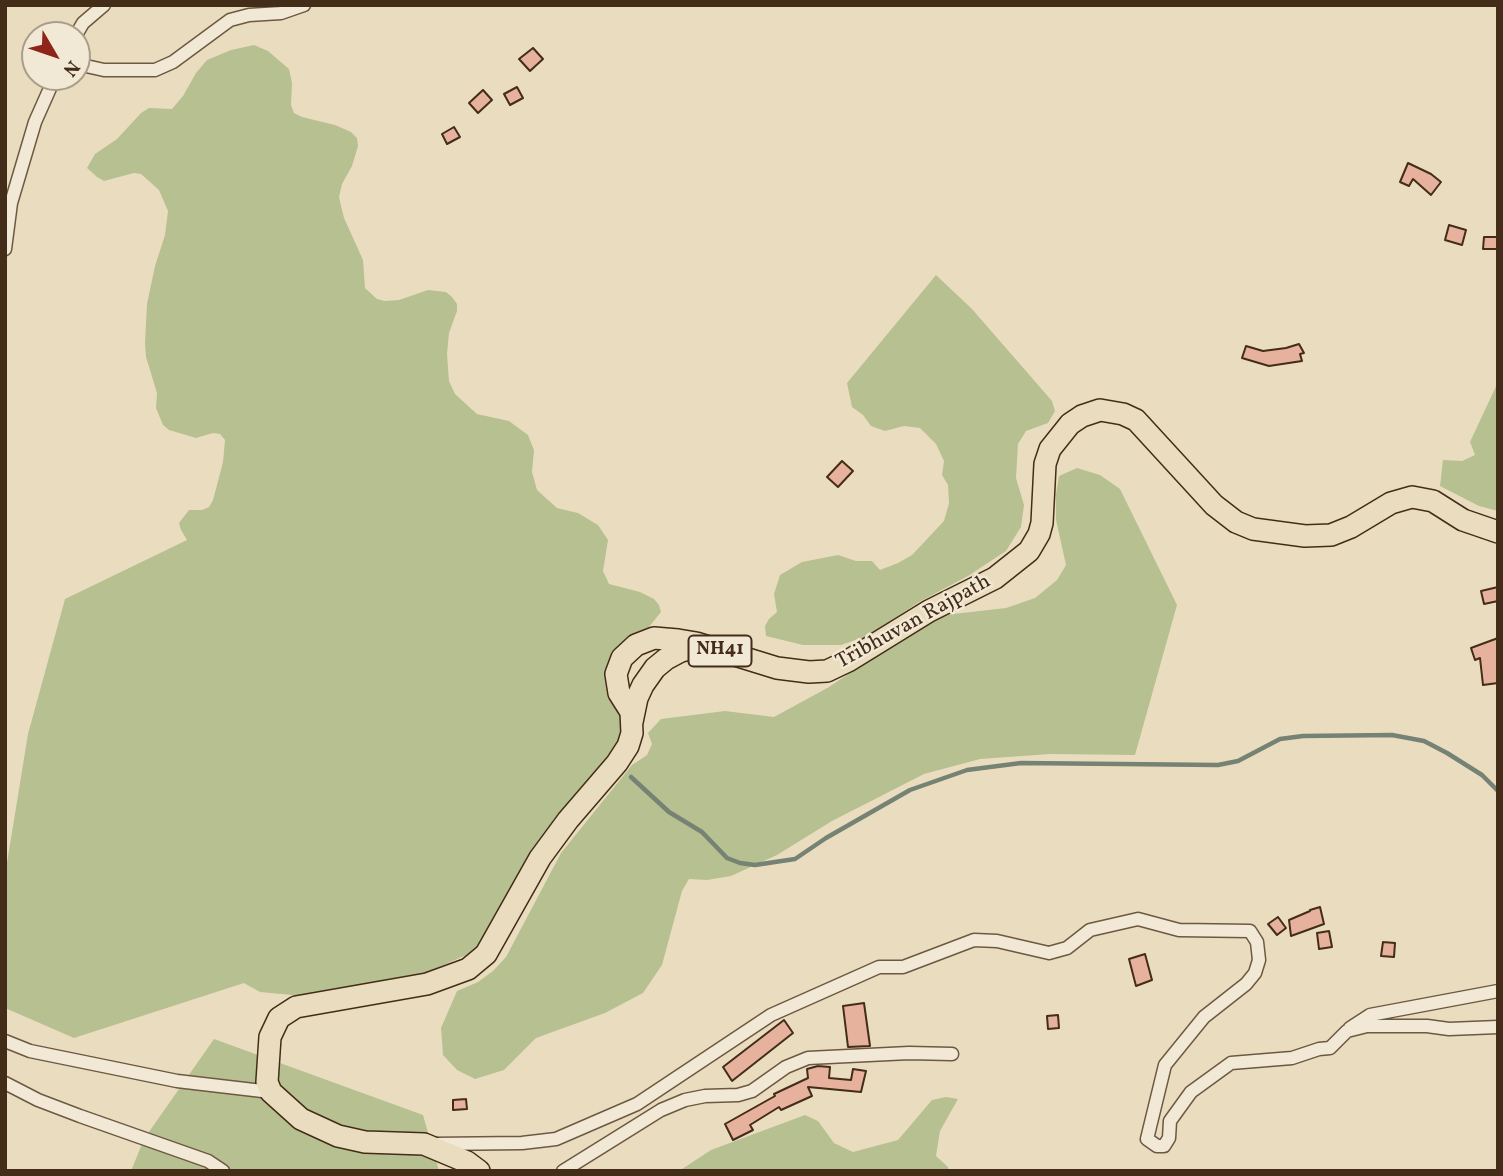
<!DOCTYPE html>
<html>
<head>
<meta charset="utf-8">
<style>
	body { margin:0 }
	#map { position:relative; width:1503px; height:1176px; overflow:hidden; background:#eaddbf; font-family:Vollkorn,serif }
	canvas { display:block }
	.frame { position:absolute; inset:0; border:7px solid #432c18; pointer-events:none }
	.north { position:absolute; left:21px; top:21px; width:70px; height:70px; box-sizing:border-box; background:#f1e9d5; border:2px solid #ab9d89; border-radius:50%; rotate:129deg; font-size:19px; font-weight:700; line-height:28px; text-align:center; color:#432c18 }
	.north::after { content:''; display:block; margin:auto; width:24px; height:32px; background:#8f2418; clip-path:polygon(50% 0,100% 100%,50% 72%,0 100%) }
</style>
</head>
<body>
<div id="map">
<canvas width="1503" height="1176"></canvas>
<div class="frame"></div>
<div class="north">N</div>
</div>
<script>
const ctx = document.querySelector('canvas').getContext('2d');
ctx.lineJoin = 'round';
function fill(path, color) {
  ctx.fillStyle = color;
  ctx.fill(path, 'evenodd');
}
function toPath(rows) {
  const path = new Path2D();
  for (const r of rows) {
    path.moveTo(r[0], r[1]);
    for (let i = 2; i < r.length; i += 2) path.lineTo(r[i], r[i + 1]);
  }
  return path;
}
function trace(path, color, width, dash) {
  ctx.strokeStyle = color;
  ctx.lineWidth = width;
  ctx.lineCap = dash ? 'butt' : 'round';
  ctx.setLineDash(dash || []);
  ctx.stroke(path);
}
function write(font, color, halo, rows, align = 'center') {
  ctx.font = font + ' Vollkorn,serif';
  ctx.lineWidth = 5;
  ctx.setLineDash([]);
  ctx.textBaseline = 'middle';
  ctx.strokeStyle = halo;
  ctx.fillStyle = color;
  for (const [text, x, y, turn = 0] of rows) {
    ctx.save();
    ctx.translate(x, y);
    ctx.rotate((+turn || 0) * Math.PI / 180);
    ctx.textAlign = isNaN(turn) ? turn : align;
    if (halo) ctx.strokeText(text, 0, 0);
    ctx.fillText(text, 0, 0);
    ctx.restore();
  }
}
fill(toPath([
	[254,45,268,51,289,69,292,83,291,105,294,113,302,117,335,125,351,132,357,138,358,146,352,166,342,184,339,197,344,218,363,260,365,288,377,299,385,301,399,300,428,290,446,292,452,297,457,304,457,311,449,333,447,354,449,381,455,394,477,414,509,421,528,435,534,450,532,472,537,490,557,508,578,513,598,525,608,540,603,571,609,584,640,592,654,599,659,605,661,612,644,633,628,639,619,645,613,655,623,713,624,723,617,746,493,927,479,944,466,955,426,973,388,984,303,996,260,992,244,983,74,1038,5,1008,5,875,28,734,65,599,187,540,181,530,179,523,189,510,202,510,209,507,213,500,223,462,225,440,220,434,213,433,196,438,169,430,163,425,156,408,157,393,146,357,145,343,147,304,155,266,165,235,168,211,159,190,141,174,134,173,104,181,97,177,87,168,95,154,117,139,141,113,149,108,172,109,183,96,196,73,207,60,231,50],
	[936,275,972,309,1052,401,1055,411,1048,423,1026,431,1018,444,1016,478,1024,505,1021,527,1006,551,968,576,919,602,867,636,841,645,803,645,766,636,765,626,769,619,777,612,774,594,780,575,802,562,838,555,856,561,872,561,880,570,898,563,912,555,944,521,949,503,948,485,942,475,944,461,936,444,920,428,904,426,885,431,871,426,863,415,852,407,847,383],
	[1498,382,1498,511,1479,506,1440,486,1443,460,1462,461,1475,455,1470,442],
	[1077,468,1100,475,1120,489,1177,605,1135,755,1050,754,980,759,924,774,832,821,777,855,731,876,707,880,689,879,682,891,662,965,643,993,605,1013,536,1038,504,1070,475,1079,457,1070,443,1055,441,1028,457,991,478,982,493,971,506,957,561,853,632,765,647,755,652,744,648,733,661,719,725,711,774,717,829,687,918,627,945,615,1006,608,1035,598,1057,580,1066,565,1056,520,1056,494,1059,476],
	[214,1039,423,1115,439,1171,131,1171,144,1139],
	[946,1097,958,1099,940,1131,936,1156,948,1167,949,1171,679,1171,711,1150,805,1115,818,1121,834,1143,853,1152,898,1140,932,1100]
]), '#b7c091');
trace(toPath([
	[631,777,669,812,702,832,727,858,740,863,755,865,795,859,826,838,910,790,967,770,1021,763,1218,765,1238,761,1280,739,1303,736,1392,735,1424,741,1447,753,1482,775,1498,791]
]), '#768274', 4.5);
const building = toPath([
	[533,48,543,59,530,71,519,59,533,48],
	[517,87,523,98,510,105,504,94,517,87],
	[483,90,492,100,478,113,469,103,483,90],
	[454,127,460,137,447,144,442,134,454,127],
	[1408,163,1431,174,1441,182,1431,195,1413,179,1409,186,1400,182,1408,163],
	[1449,225,1466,230,1462,245,1445,240,1449,225],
	[1484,237,1498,237,1498,249,1483,249,1484,237],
	[1299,344,1304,353,1300,354,1302,361,1269,366,1242,358,1246,346,1263,351,1286,348,1299,344],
	[842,461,853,471,838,487,827,477,842,461],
	[1498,587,1498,601,1484,604,1481,591,1498,587],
	[1498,638,1498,683,1483,685,1480,658,1475,660,1471,648,1498,638],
	[1320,907,1324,924,1291,936,1289,920,1310,911,1310,910,1320,907],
	[1278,917,1286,928,1277,935,1268,924,1278,917],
	[1329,931,1332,947,1319,949,1317,933,1329,931],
	[1383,942,1395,943,1394,957,1381,956,1383,942],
	[1145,954,1152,980,1136,986,1129,959,1145,954],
	[864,1003,870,1046,848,1047,843,1006,864,1003],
	[1058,1015,1059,1028,1048,1029,1047,1016,1058,1015],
	[784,1020,793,1033,732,1081,723,1067,784,1020],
	[818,1066,830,1067,829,1078,851,1080,853,1069,866,1071,861,1092,808,1087,812,1096,781,1110,779,1107,750,1125,753,1130,733,1140,725,1124,775,1096,774,1094,808,1078,807,1069,818,1066],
	[466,1099,467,1109,453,1110,453,1100,466,1099]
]);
fill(building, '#e6b19d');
trace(building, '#432c18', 2);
const minor = toPath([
	[76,35,83,23,104,5],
	[77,64,104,70,155,70,173,62,230,20,249,15,281,13,304,5],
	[5,249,11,203,35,122,55,77],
	[1350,1028,1370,1015,1498,991],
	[5,1041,30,1051,177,1081,271,1092],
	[5,1083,38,1100,80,1116,208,1161,223,1171],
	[434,1144,522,1143,556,1139,637,1104,771,1015,879,967,903,967,974,940,997,941,1049,953,1067,948,1090,930,1138,919,1179,930,1250,931,1257,942,1259,960,1255,973,1246,984,1204,1017,1165,1065,1147,1139,1157,1146,1164,1146,1169,1138,1170,1121,1191,1092,1231,1063,1292,1058,1319,1049,1330,1048,1347,1031,1367,1026,1427,1026,1449,1029,1498,1027],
	[563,1171,661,1110,685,1100,705,1096,738,1095,752,1091,786,1067,808,1058,909,1053,952,1054]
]);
const trunk = toPath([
	[632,722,637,698,643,685,655,668,666,659,681,651,699,647],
	[479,1171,467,1162,424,1144,365,1142,338,1136,301,1119,271,1092,267,1082,270,1037,279,1018,296,1007,427,984,468,969,486,954,540,858,568,820,617,763,628,746,632,733,631,712,619,693,616,674,622,658,636,645,654,638,678,640,696,643,777,668,809,672,827,671,848,661,929,611,995,578,1029,551,1039,534,1042,523,1045,464,1050,449,1070,424,1082,416,1100,410,1123,414,1136,420,1214,505,1236,522,1253,529,1305,536,1331,535,1351,527,1391,503,1412,497,1433,501,1463,520,1498,532]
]);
trace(minor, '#6d5842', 15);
trace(trunk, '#432c18', 24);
trace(minor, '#f1e9d5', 12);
trace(trunk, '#eaddbf', 21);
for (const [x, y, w] of [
	[720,651,63]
]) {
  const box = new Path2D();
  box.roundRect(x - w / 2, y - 15.5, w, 31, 5);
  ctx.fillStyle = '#f1e9d5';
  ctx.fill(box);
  trace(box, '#432c18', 2);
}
write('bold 19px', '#432c18', null, [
	["NH41",720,651]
]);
write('21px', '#432c18', '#f1e9d5', [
	["Tribhuvan Rajpath",914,623,-29]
]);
</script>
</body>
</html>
